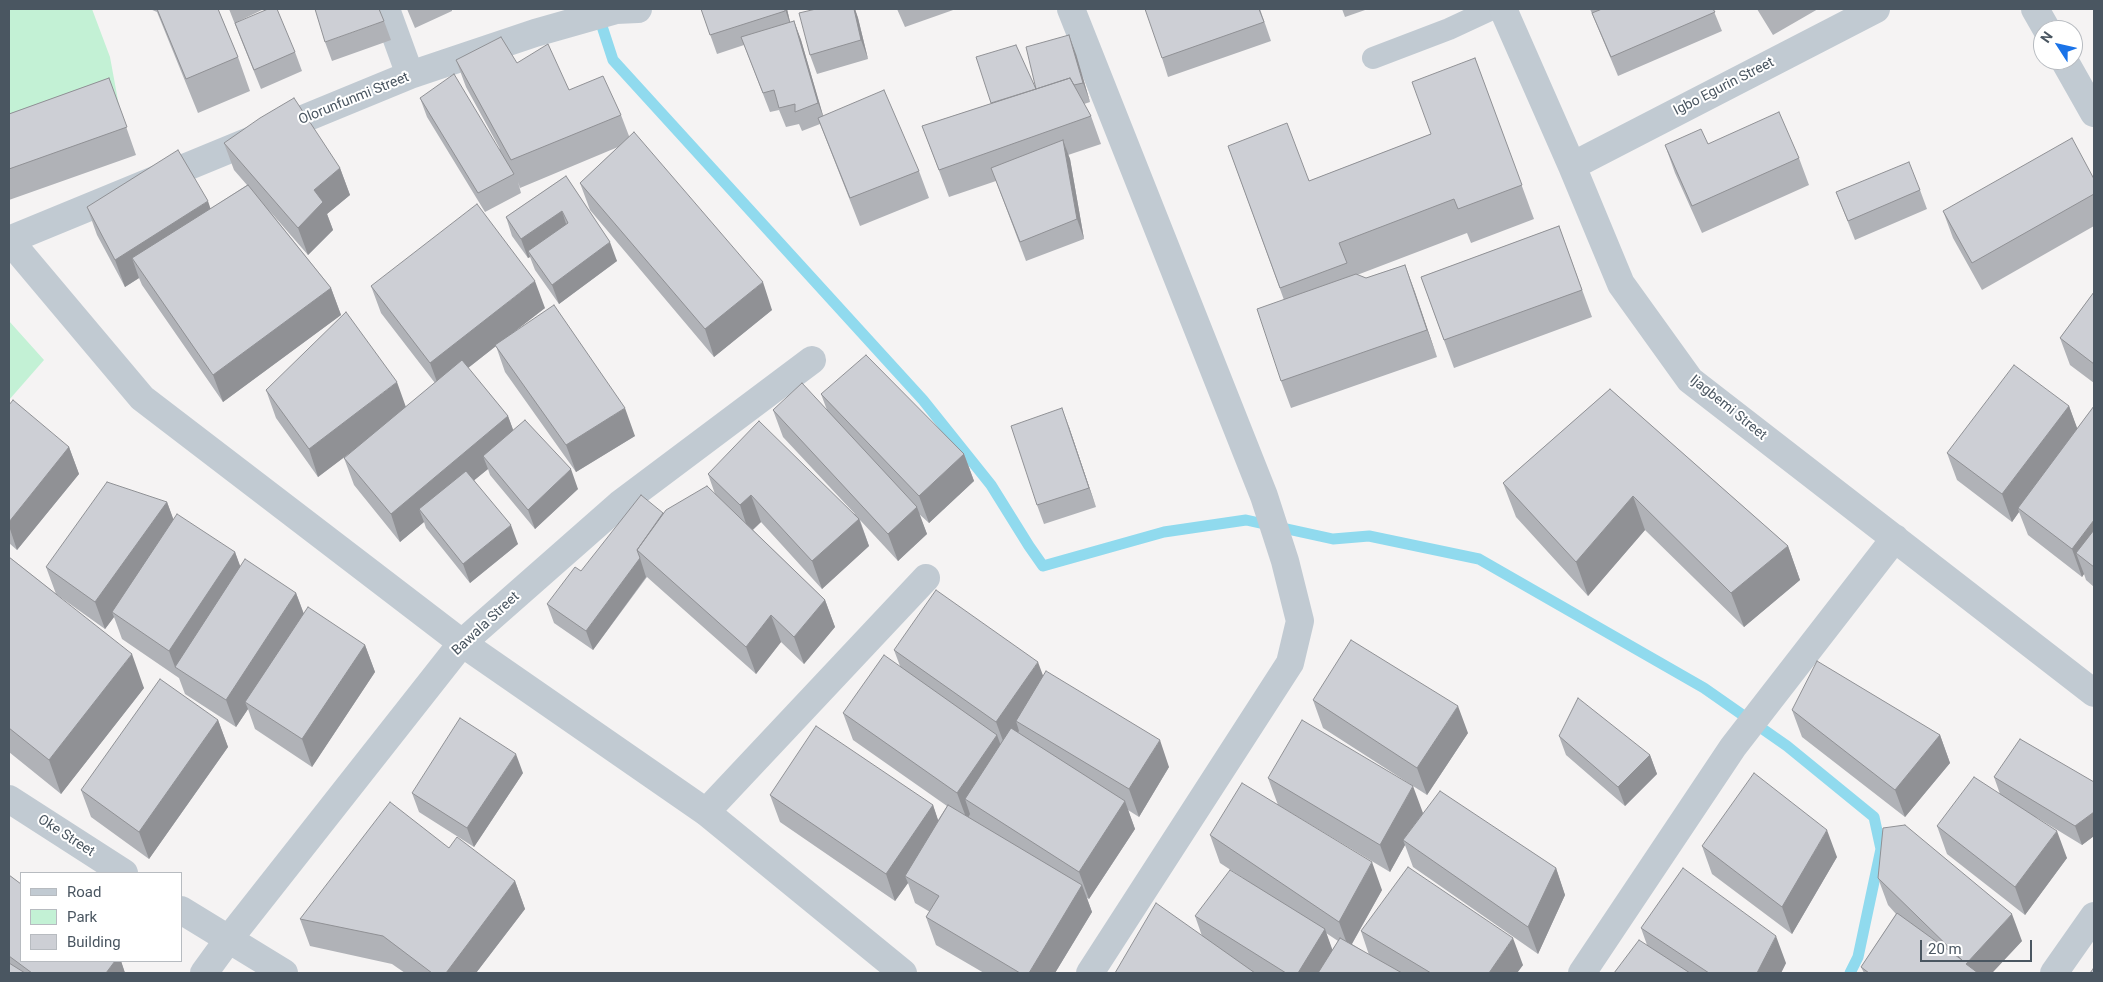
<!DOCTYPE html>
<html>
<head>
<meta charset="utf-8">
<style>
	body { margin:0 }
	#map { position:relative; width:2103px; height:982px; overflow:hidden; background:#f5f3f3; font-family:Roboto,sans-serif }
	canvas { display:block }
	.frame { position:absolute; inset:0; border:10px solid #4a5661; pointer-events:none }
	.legend { position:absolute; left:20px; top:872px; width:162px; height:90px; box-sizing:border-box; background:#fff; border:1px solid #b7bbc0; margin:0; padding:6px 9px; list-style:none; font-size:15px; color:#4a5661 }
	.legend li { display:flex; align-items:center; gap:10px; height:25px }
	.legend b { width:25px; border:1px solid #b7bbc0 }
	.north { position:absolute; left:2033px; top:20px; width:50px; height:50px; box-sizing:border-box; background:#fff; border:1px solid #b7bbc0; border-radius:50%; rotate:305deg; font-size:14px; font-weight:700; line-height:20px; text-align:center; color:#4a5661 }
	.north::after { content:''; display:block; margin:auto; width:18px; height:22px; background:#1a73e8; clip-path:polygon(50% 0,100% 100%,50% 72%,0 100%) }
	.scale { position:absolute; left:1920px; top:940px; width:112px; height:22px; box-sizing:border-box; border:2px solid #4a5661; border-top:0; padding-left:6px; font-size:15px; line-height:18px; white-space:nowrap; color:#4a5661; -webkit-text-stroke:4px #fff; paint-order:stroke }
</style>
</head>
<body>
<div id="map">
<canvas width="2103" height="982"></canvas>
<div class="frame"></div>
<ul class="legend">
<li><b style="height:6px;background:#c1cad2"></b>Road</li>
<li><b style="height:14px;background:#c3f1d5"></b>Park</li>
<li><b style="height:14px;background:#cdcfd5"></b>Building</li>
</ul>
<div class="north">N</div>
<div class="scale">20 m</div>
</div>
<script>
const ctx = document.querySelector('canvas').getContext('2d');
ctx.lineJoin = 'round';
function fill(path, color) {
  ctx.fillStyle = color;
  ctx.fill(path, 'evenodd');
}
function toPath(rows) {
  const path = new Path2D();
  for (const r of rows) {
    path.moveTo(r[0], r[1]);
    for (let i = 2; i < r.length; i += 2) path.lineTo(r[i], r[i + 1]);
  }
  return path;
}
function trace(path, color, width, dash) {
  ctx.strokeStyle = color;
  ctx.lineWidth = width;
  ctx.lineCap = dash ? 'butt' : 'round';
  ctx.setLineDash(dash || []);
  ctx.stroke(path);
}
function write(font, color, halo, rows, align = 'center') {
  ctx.font = font + ' Roboto,sans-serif';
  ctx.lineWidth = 4;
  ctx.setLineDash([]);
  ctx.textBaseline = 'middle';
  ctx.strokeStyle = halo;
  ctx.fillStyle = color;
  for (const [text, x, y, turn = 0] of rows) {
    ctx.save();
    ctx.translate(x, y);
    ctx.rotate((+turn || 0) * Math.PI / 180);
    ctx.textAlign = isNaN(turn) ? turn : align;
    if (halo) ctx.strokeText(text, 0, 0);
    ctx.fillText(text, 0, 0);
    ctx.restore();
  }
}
fill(toPath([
	[9,9,92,9,110,57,119,106,92,90,9,122],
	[9,321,44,360,9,400]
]), '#c3f1d5');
trace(toPath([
	[598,14,613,60,923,400,991,485,1029,546,1043,566,1164,532,1246,520,1333,539,1369,536,1479,559,1704,688,1787,746,1874,817,1881,849,1858,957,1850,973]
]), '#90daee', 11);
trace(toPath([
	[1373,58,1449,29,1492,9]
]), '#c1cad2', 22);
trace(toPath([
	[386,9,410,75],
	[1071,9,1264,496,1285,561,1300,621,1290,663,1090,973],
	[1503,9,1572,166,1621,284,1690,380,2094,693],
	[2035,9,2047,30],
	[2064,60,2094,113],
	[1572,166,1876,9],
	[9,240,142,398,462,643,706,812,903,973],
	[9,240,410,75,535,33,616,10,638,9],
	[9,799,124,873],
	[706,812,926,578],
	[181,910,284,973],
	[204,973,228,940,462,643,620,504,812,360],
	[1582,973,1733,747,1895,538],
	[2054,973,2094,916]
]), '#c1cad2', 28);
fill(toPath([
	[150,9,218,9,238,57,250,91,198,113,157,12],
	[229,9,264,9,237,22,295,52,302,71,261,89,242,42],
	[407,9,452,9,452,11,415,28],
	[701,9,787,9,790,22,794,21,801,40,823,116,919,171,929,198,860,226,820,124,802,131,799,124,786,127,779,110,770,112,744,45,717,54],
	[816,9,855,9,858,18,868,59,817,74,810,55],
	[897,9,956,9,905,27],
	[1260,9,1271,41,1168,77,1162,58],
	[1342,9,1368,9,1345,17],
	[1590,9,1713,9,1722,31,1618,76],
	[1757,9,1818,9,1773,35],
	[384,21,391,40,332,61,325,42],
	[1076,54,1090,102,1084,104,1091,116,1101,144,1068,155,1070,159,1084,239,1026,261,996,181,949,197,922,126,1036,89],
	[1475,58,1534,219,1471,243,1467,233,1357,275,1366,278,1405,265,1437,357,1291,408,1281,381,1284,300,1228,146,1309,181,1431,134],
	[456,60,517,63,569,90,621,115,629,136,772,310,714,357,590,210,580,183,618,147,520,188,518,182,521,193,485,212,427,117,420,98,500,149,466,87],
	[109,78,136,155,9,200,9,114],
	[224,143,340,168,350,195,327,214,333,230,308,255,268,209,331,288,341,315,223,402,142,285,139,278,125,287,97,235,87,207,210,209,247,185,234,170],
	[1708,144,1799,158,1809,185,1702,233,1675,173,1665,145],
	[566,176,617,261,559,304,535,270,530,257,528,258,512,236,506,217],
	[2094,179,2094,226,1982,290,1953,238,1943,211],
	[1920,190,1927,209,1855,240,1836,192],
	[1559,226,1592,317,1454,368,1421,277],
	[371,286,545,308,515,331,635,436,576,472,505,372,496,346,468,368,508,416,513,430,578,489,535,529,490,475,488,469,474,480,518,544,470,583,426,528,424,522,400,542,354,485,344,458,353,450,318,477,276,418,266,390,406,407,435,383,381,313],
	[2094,292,2094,383,2070,365,2060,338],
	[1610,389,1788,546,1800,580,1744,627,1645,530,1588,596,1516,517,1503,483],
	[821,394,964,454,974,481,929,523,919,514,927,534,898,561,860,520,869,546,822,589,761,522,753,530,825,600,835,627,804,664,781,642,756,674,647,577,593,650,554,623,547,604,581,571,663,513,715,494,708,474,855,514,783,437,773,410,827,410],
	[9,405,69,447,79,474,17,550,9,543],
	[2069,406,2077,429,2094,406,2094,587,2086,580,2084,574,2082,577,2028,535,2019,512,2012,522,1957,480,1947,453],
	[1069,427,1096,507,1044,524,1037,505],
	[167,502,173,519,235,552,240,567,296,593,304,614,365,645,375,672,312,767,255,729,248,709,236,727,185,694,179,678,122,639,114,617,105,629,56,594,144,688,61,794,9,752,9,557,56,594,46,567],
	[894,650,1043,675,1169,767,1139,817,1128,810,1135,829,1089,899,1087,898,1092,912,1055,973,984,973,936,945,926,917,930,912,915,903,908,883,895,901,780,822,770,795,933,805,938,820,947,806,853,740,843,713,900,666],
	[1313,700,1468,733,1427,795,1323,728],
	[1792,710,1940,735,1950,763,1905,817,1802,737],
	[218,720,228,747,149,859,91,817,81,790],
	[1559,736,1650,755,1657,774,1625,806,1566,755],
	[523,773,474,847,419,812,412,793],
	[1994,777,2094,782,2094,836,2082,845,2036,817,2067,858,2025,915,1947,854,1937,826,2000,794],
	[1268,778,1423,813,1556,868,1565,895,1538,954,1413,867,1405,845,1390,872,1278,805],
	[1210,835,1382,890,1352,944,1369,955,1361,931,1523,965,1517,973,1115,973,1202,936,1195,916,1243,878,1220,863],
	[1326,933,1338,941,1332,950],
	[1702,846,1837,857,1792,934,1712,874],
	[449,848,515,881,525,909,476,973,405,973,392,964,310,946,300,919],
	[9,875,121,961,125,973,9,973],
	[1878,878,2022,941,1992,973,1864,973,1861,967,1896,914,1888,905],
	[1641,928,1786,963,1781,973,1614,973,1647,945]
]), '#b0b2b7');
fill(toPath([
	[785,9,787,9,792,30],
	[854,9,855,9,858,18,868,59,861,40],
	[794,21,801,40,825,122,818,103],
	[1069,35,1076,54,1090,102,1083,83],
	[1063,140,1070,159,1084,239,1077,219],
	[340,168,350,195,327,214,333,230,308,255,298,228,314,190],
	[208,201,217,228,132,258,139,278,125,287,115,260],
	[562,211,568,230,528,251,530,257,528,258,521,239],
	[610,242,617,261,559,304,552,285],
	[1405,265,1415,292,1437,357,1427,330],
	[535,281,545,308,496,346,495,345,496,346,440,390,430,363],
	[763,282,772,310,714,357,705,329],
	[331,288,341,315,223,402,213,375],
	[397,382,407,410,318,477,309,449],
	[2069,406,2079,433,2018,508,2019,512,2012,522,2002,494],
	[625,408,635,436,576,472,566,445],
	[1062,408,1069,427,1096,507,1089,488],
	[508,416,518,443,483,456,488,469,427,519,419,509,424,522,400,542,391,514],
	[69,447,79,474,17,550,9,526,9,522],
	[964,454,974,481,929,523,919,496],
	[571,469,578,489,535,529,528,510],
	[751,495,761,522,749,533,740,505],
	[1633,496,1645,530,1588,596,1576,562],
	[167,502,177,529,112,612,114,617,105,629,95,602],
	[917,507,927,534,898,561,888,534],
	[859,519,869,546,822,589,812,561],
	[2094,520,2094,560,2076,553,2084,574,2082,577,2072,549],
	[511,525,518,544,470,583,463,564],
	[1788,546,1800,580,1744,627,1731,593],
	[235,552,245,579,175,667,169,651],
	[640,558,646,577,593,650,586,631],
	[296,593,306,620,245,702,248,709,236,727,226,700],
	[825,600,835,627,804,664,794,637],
	[771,615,781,642,756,674,746,647],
	[365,645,375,672,312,767,302,739],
	[132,654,144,688,61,794,49,760],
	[1038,662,1048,689,1016,721,1019,731,1006,749,996,722],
	[1458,706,1468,733,1427,795,1417,768],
	[218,720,228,747,149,859,139,832],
	[997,735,1007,762,965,799,970,814,967,820,957,793],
	[1940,735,1950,763,1905,817,1895,790],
	[1160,740,1169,767,1139,817,1129,789],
	[516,754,523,773,474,847,467,828],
	[1650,755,1657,774,1625,806,1618,787],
	[1413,786,1423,813,1403,840,1405,845,1390,872,1380,845],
	[1125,801,1135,829,1089,899,1079,872],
	[933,805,942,832,905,876,908,883,895,901,886,874],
	[2094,812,2094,836,2082,845,2075,826],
	[1827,830,1837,857,1792,934,1782,907],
	[2057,831,2067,858,2025,915,2015,887],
	[1372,862,1382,890,1349,949,1339,922],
	[1556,868,1565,895,1538,954,1528,927],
	[515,881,525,909,476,973,446,973],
	[1082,885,1092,912,1055,973,1029,973],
	[2012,914,2022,941,1992,973,1969,973,1966,964],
	[1325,929,1335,957,1325,973,1298,973],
	[1776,936,1786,963,1781,973,1757,973],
	[1513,938,1523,965,1517,973,1489,973],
	[115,961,121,961,125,973,106,973]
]), '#909195');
const building = toPath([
	[157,9,218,9,238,57,186,79,157,9],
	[268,9,277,9,295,52,254,70,235,23,268,9],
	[315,9,379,9,384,21,325,42,315,9],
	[701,9,785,9,785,11,710,35,701,9],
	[816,9,854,9,861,40,810,55,799,13,816,9],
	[1145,9,1259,9,1264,22,1162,58,1145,9],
	[1602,9,1713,9,1715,12,1611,57,1592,13,1602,9],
	[794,21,818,103,795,112,795,104,779,108,774,90,763,93,741,37,794,21],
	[1069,35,1083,83,1074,85,1070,78,1036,89,1026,47,1069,35],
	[501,37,517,63,548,44,569,90,603,76,621,115,511,160,456,60,501,37],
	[1016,45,1036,89,991,103,976,57,1016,45],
	[1475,58,1522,185,1458,209,1454,199,1339,243,1347,263,1280,288,1228,146,1287,123,1309,181,1431,134,1412,82,1475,58],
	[454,74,514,174,478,193,420,98,454,74],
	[109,78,127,127,9,169,9,114,109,78],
	[1070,78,1091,116,939,170,922,126,1070,78],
	[884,90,919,171,850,198,818,118,884,90],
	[294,98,340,168,314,190,323,202,298,228,224,143,260,118,294,98],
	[1779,112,1799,158,1692,206,1665,145,1701,129,1708,144,1779,112],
	[634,132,763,282,705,329,580,183,634,132],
	[2072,138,2094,179,2094,194,1972,263,1943,211,2072,138],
	[1063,140,1077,219,1020,242,991,168,1063,140],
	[178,150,208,201,115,260,87,207,178,150],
	[1909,162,1920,190,1848,221,1836,192,1909,162],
	[566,176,610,242,552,285,528,251,568,223,562,211,521,239,506,217,566,176],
	[248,185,331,288,213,375,132,258,248,185],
	[477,204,535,281,430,363,371,286,477,204],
	[1559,226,1582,290,1444,340,1421,277,1559,226],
	[1405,265,1427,330,1281,381,1257,309,1356,274,1366,278,1405,265],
	[2094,292,2094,364,2060,338,2094,292],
	[554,305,625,408,566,445,495,345,554,305],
	[346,312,397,382,309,449,266,390,346,312],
	[866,355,964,454,919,496,821,394,866,355],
	[462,360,508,416,391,514,344,458,462,360],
	[2014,365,2069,406,2002,494,1947,453,2014,365],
	[802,383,917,507,888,534,773,410,802,383],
	[1610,389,1788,546,1731,593,1633,496,1576,562,1503,483,1610,389],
	[13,400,69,447,9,522,9,405,13,400],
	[2094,406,2094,520,2072,549,2018,508,2094,406],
	[1062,408,1089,488,1037,505,1011,426,1062,408],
	[525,420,571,469,528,510,483,456,525,420],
	[759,421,859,519,812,561,751,495,740,505,708,474,759,421],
	[466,471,511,525,463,564,419,509,466,471],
	[107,482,167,502,95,602,46,567,107,482],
	[707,486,825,600,794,637,771,615,746,647,637,550,666,510,707,486],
	[641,495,663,513,637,550,640,558,586,631,547,604,575,567,581,571,641,495],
	[177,514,235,552,169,651,112,612,177,514],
	[2094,530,2094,567,2076,553,2094,530],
	[9,557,132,654,49,760,9,728,9,557],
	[245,559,296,593,226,700,175,667,245,559],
	[936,590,1038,662,996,722,894,650,936,590],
	[308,607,365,645,302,739,245,702,308,607],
	[1351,640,1458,706,1417,768,1313,700,1351,640],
	[884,655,997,735,957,793,843,713,884,655],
	[1817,661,1940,735,1895,790,1792,710,1817,661],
	[1046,671,1160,740,1129,789,1016,721,1046,671],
	[160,679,218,720,139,832,81,790,160,679],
	[1578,698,1650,755,1618,787,1559,736,1578,698],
	[460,718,516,754,467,828,412,793,460,718],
	[1302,720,1413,786,1380,845,1268,778,1302,720],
	[816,726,933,805,886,874,770,795,816,726],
	[1011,728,1125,801,1079,872,965,799,1011,728],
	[2020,739,2094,782,2094,812,2075,826,1994,777,2020,739],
	[1754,773,1827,830,1782,907,1702,846,1754,773],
	[1974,777,2057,831,2015,887,1937,826,1974,777],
	[1242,783,1372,862,1339,922,1210,835,1242,783],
	[1440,791,1556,868,1528,927,1403,840,1440,791],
	[390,802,449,848,457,837,515,881,446,973,432,973,383,936,300,919,390,802],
	[948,805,1082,885,1029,973,1020,973,926,917,939,896,905,876,948,805],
	[1905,825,2012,914,1966,964,1978,973,1869,973,1861,967,1897,913,1962,960,1878,878,1883,828,1905,825],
	[1408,867,1513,938,1489,973,1431,973,1361,931,1408,867],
	[1683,868,1776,936,1757,973,1709,973,1641,928,1683,868],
	[1230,870,1325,929,1298,973,1286,973,1195,916,1230,870],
	[9,875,21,884,21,961,115,961,106,973,32,973,9,956,9,875],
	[1156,903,1255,973,1115,973,1156,903],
	[1340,938,1402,973,1318,973,1340,938],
	[1639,940,1690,973,1614,973,1639,940],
	[9,963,25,973,9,973,9,963],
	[2093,969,2094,970,2094,973,2090,973,2093,969]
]);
fill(building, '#cdcfd5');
trace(building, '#909195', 1);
write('14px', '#4a5661', '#fff', [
	["Igbo Egurin Street",1724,87,-27],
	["Olorunfunmi Street",354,99,-22],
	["Ijagbemi Street",1728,408,39],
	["Bawala Street",486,624,-43],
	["Oke Street",66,836,33]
]);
</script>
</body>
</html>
